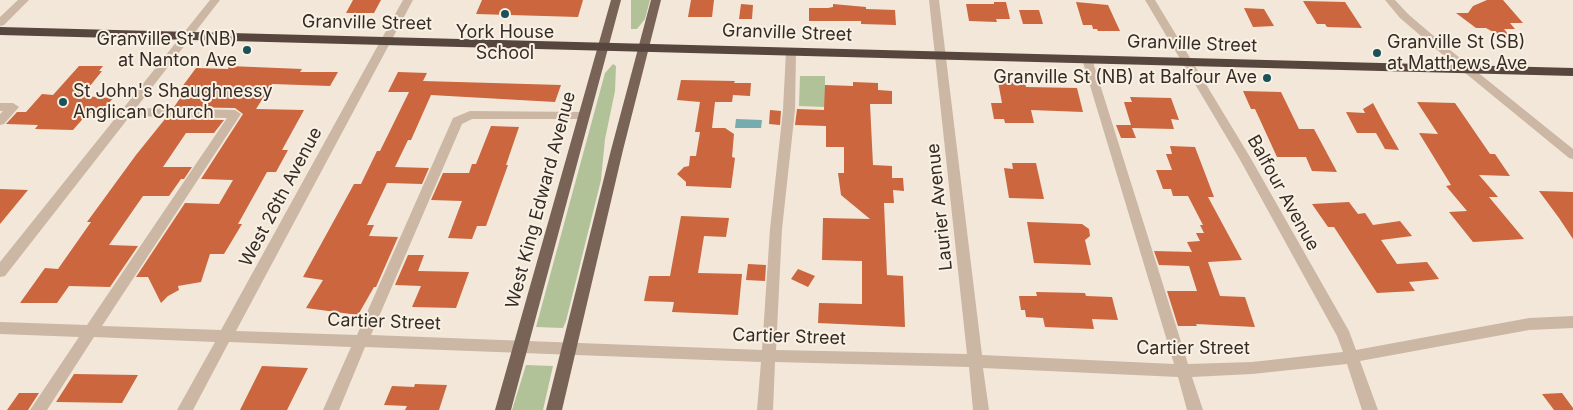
<!DOCTYPE html>
<html>
<head>
<meta charset="utf-8">
<style>
	body { margin:0 }
	canvas { display:block; background:#f2e7d8 }
</style>
</head>
<body>
<canvas width="1573" height="410"></canvas>
<script>
const ctx = document.querySelector('canvas').getContext('2d');
ctx.lineJoin = 'round';
function fill(path, color) {
  ctx.fillStyle = color;
  ctx.fill(path, 'evenodd');
}
function toPath(rows) {
  const path = new Path2D();
  for (const r of rows) {
    path.moveTo(r[0], r[1]);
    for (let i = 2; i < r.length; i += 2) path.lineTo(r[i], r[i + 1]);
  }
  return path;
}
function trace(path, color, width, dash) {
  ctx.strokeStyle = color;
  ctx.lineWidth = width;
  ctx.lineCap = dash ? 'butt' : 'round';
  ctx.setLineDash(dash || []);
  ctx.stroke(path);
}
function write(font, color, halo, rows, align = 'center') {
  ctx.font = font + ' Inter,sans-serif';
  ctx.lineWidth = 4;
  ctx.setLineDash([]);
  ctx.textBaseline = 'middle';
  ctx.strokeStyle = halo;
  ctx.fillStyle = color;
  for (const [text, x, y, turn = 0] of rows) {
    ctx.save();
    ctx.translate(x, y);
    ctx.rotate((+turn || 0) * Math.PI / 180);
    ctx.textAlign = isNaN(turn) ? turn : align;
    if (halo) ctx.strokeText(text, 0, 0);
    ctx.fillText(text, 0, 0);
    ctx.restore();
  }
}
fill(toPath([
	[631,0,650,0,645,19,637,29,631,29],
	[613,64,616,66,615,91,605,139,601,180,566,321,563,328,536,327,605,73],
	[800,76,825,76,825,107,799,106],
	[526,365,553,366,543,410,512,410]
]), '#b2c298');
fill(toPath([
	[736,119,762,120,761,128,735,128]
]), '#76abb0');
fill(toPath([
	[353,0,381,0,374,13,346,13],
	[482,0,583,0,578,17,476,14],
	[691,0,714,0,712,17,688,17],
	[1487,0,1503,0,1523,23,1510,23,1515,29,1504,29,1517,45,1486,28,1476,28,1456,13,1468,13,1473,6],
	[1303,1,1345,2,1362,28,1327,27,1325,24,1317,24],
	[994,2,1006,2,1010,19,996,19,997,22,969,21,966,4,994,4],
	[1076,2,1108,5,1120,31,1098,31,1097,29,1093,29,1092,25,1083,25],
	[741,4,753,5,752,19,739,19],
	[833,4,866,7,866,9,895,10,896,25,861,24,861,21,809,21,809,8,828,8,833,7],
	[1244,8,1264,9,1274,26,1253,27],
	[1019,10,1039,10,1043,24,1023,24],
	[79,66,103,66,99,71,102,71,82,96,113,98,101,113,88,113,73,130,35,129,38,125,6,124,17,112,26,112,42,94,53,95],
	[229,66,302,69,300,72,338,72,330,86,272,84,256,109,304,110,282,150,288,150,276,172,267,172,238,224,242,224,224,254,210,254,201,282,178,286,179,290,168,296,161,303,148,277,136,277,185,203,219,204,233,180,201,179,243,114,235,108,174,107,185,91,179,91,196,68,228,69],
	[398,72,427,73,423,81,561,85,555,102,431,95,411,140,408,140,395,167,429,168,422,184,387,183,367,225,374,225,369,236,398,237,376,287,374,287,358,315,306,308,323,280,303,277,354,184,361,184,377,151,380,151,409,92,388,92],
	[681,80,735,81,734,83,751,83,750,96,733,95,732,102,715,102,712,128,725,128,734,134,732,157,735,158,731,188,686,186,686,182,677,174,684,167,689,166,690,156,696,156,700,132,695,132,700,102,677,100],
	[853,82,878,83,878,90,892,91,892,104,870,104,873,165,892,166,892,178,903,178,904,191,893,190,894,203,884,203,887,275,903,276,905,327,818,323,819,303,862,304,862,261,822,260,823,218,870,219,841,195,838,173,844,173,844,147,826,147,826,126,795,125,797,109,824,110,825,85,853,86],
	[998,82,1025,83,1026,87,1077,88,1083,112,1031,110,1034,123,1005,123,1004,119,994,119,991,103,1002,103],
	[1243,91,1281,92,1299,129,1314,129,1337,172,1312,171,1306,157,1277,157,1255,109,1251,109],
	[1130,97,1171,98,1179,120,1171,119,1174,129,1132,128,1136,138,1121,138,1116,125,1131,125,1124,102,1132,102],
	[1417,102,1455,103,1490,154,1495,154,1510,176,1479,175,1498,197,1489,197,1524,239,1473,242,1449,212,1467,211,1446,186,1451,185,1419,133,1438,134],
	[1373,103,1382,120,1399,150,1385,149,1376,133,1357,133,1346,112,1365,113,1363,109],
	[770,110,781,111,780,125,769,124],
	[165,119,224,120,214,133,186,133,163,167,192,167,184,179,181,179,169,196,143,196,109,245,138,246,110,287,69,286,57,303,20,303,45,268,58,269,91,222,87,222,136,155],
	[491,126,519,127,506,165,508,165,486,226,477,226,472,239,448,238,462,201,431,200,443,173,469,173,472,164,476,164],
	[1170,146,1195,147,1214,197,1208,197,1242,260,1208,262,1220,296,1245,297,1255,327,1196,324,1197,326,1178,326,1167,291,1197,291,1189,266,1159,265,1154,251,1192,252,1187,242,1200,241,1196,233,1204,233,1200,225,1203,225,1188,196,1173,196,1171,189,1163,189,1156,170,1172,170,1166,154,1172,154],
	[1012,163,1036,163,1044,199,1009,198,1004,168,1013,169],
	[0,189,28,190,0,224],
	[1539,191,1573,192,1573,239,1559,218],
	[1349,202,1358,214,1365,213,1373,225,1400,221,1412,236,1381,240,1397,264,1427,262,1439,279,1409,282,1415,291,1377,293,1334,227,1328,227,1312,204],
	[681,216,729,218,726,237,704,236,698,273,742,274,738,315,672,312,674,302,644,301,649,276,670,276],
	[1027,222,1082,224,1089,229,1090,236,1085,240,1091,265,1034,263],
	[408,255,424,255,418,271,469,272,456,308,412,307,421,286,395,285],
	[748,264,766,265,765,281,746,280],
	[798,269,815,276,808,287,791,279],
	[1036,292,1085,293,1086,296,1112,297,1118,320,1092,319,1094,329,1045,327,1043,318,1026,317,1025,310,1021,310,1019,296,1037,296],
	[262,366,308,368,287,410,240,410],
	[74,374,138,375,122,403,56,402],
	[415,384,447,385,439,410,405,410,407,406,384,405,392,386,414,387],
	[19,393,39,393,28,410,7,410],
	[1562,393,1573,408,1573,410,1554,410,1542,394]
]), '#cb663e');
fill(toPath([
	[18,0,29,0,4,25,0,26,0,17,18,0],
	[210,0,220,0,136,108,235,110,241,114,102,326,221,330,403,0,413,0,236,331,357,335,453,118,470,111,583,112,589,116,587,119,472,119,462,124,371,335,762,350,770,229,783,110,786,51,791,48,796,51,795,110,782,229,776,350,967,354,929,0,939,0,982,355,1174,364,1082,59,1087,56,1092,59,1188,364,1252,362,1343,352,1337,336,1239,158,1145,0,1155,0,1250,157,1349,331,1356,350,1529,318,1573,316,1573,328,1529,330,1360,361,1378,410,1362,410,1347,364,1252,374,1192,377,1203,410,1187,410,1178,377,983,368,989,410,973,410,969,367,775,362,773,410,757,410,761,362,365,347,339,410,323,410,351,347,229,342,193,410,177,410,215,342,94,337,47,410,30,410,79,337,0,334,0,322,87,325,227,118,130,116,5,276,0,277,0,262,210,0],
	[1385,0,1395,0,1408,14,1450,50,1573,149,1573,159,1569,158,1442,54,1400,18,1385,0],
	[0,103,13,103,19,107,4,124,0,125,0,114,3,111,0,111,0,103]
]), '#cbb7a4');
fill(toPath([
	[611,0,621,0,511,410,495,410,611,0],
	[651,0,661,0,623,150,562,410,546,410,611,150,651,0]
]), '#786356');
fill(toPath([
	[0,27,1573,68,1573,76,0,35,0,27]
]), '#57463d');
for (const [x, y, r, color] of [
	[505,14,5,"#1a5259"],
	[247,50,5,"#1a5259"],
	[1377,53,5,"#1a5259"],
	[1267,78,5,"#1a5259"],
	[63,102,5,"#1a5259"]
]) {
  const dot = new Path2D();
  dot.arc(x, y, r, 0, 2 * Math.PI);
  ctx.fillStyle = color;
  ctx.fill(dot);
  trace(dot, '#faf1e5', 2);
}
write('18px', '#362c26', '#faf1e5', [
	["Granville Street",367,23,1],
	["Granville Street",787,33,2],
	["Granville Street",1192,44,2],
	["Balfour Avenue",1283,193,61],
	["West 26th Avenue",281,197,-62],
	["West King Edward Avenue",541,200,-75],
	["Laurier Avenue",940,207,-96],
	["Cartier Street",384,322,2],
	["Cartier Street",789,337,2],
	["Cartier Street",1193,349]
]);
write('18px', '#362c26', '#faf1e5', [
	["York House",505,33,"center"],
	["School",505,54,"center"],
	["Granville St (NB)",237,40],
	["at Nanton Ave",237,61],
	["Granville St (SB)",1387,43,"left"],
	["at Matthews Ave",1387,64,"left"],
	["Granville St (NB) at Balfour Ave",1257,78],
	["St John's Shaughnessy",73,92,"left"],
	["Anglican Church",73,113,"left"]
], 'right');
</script>
</body>
</html>
